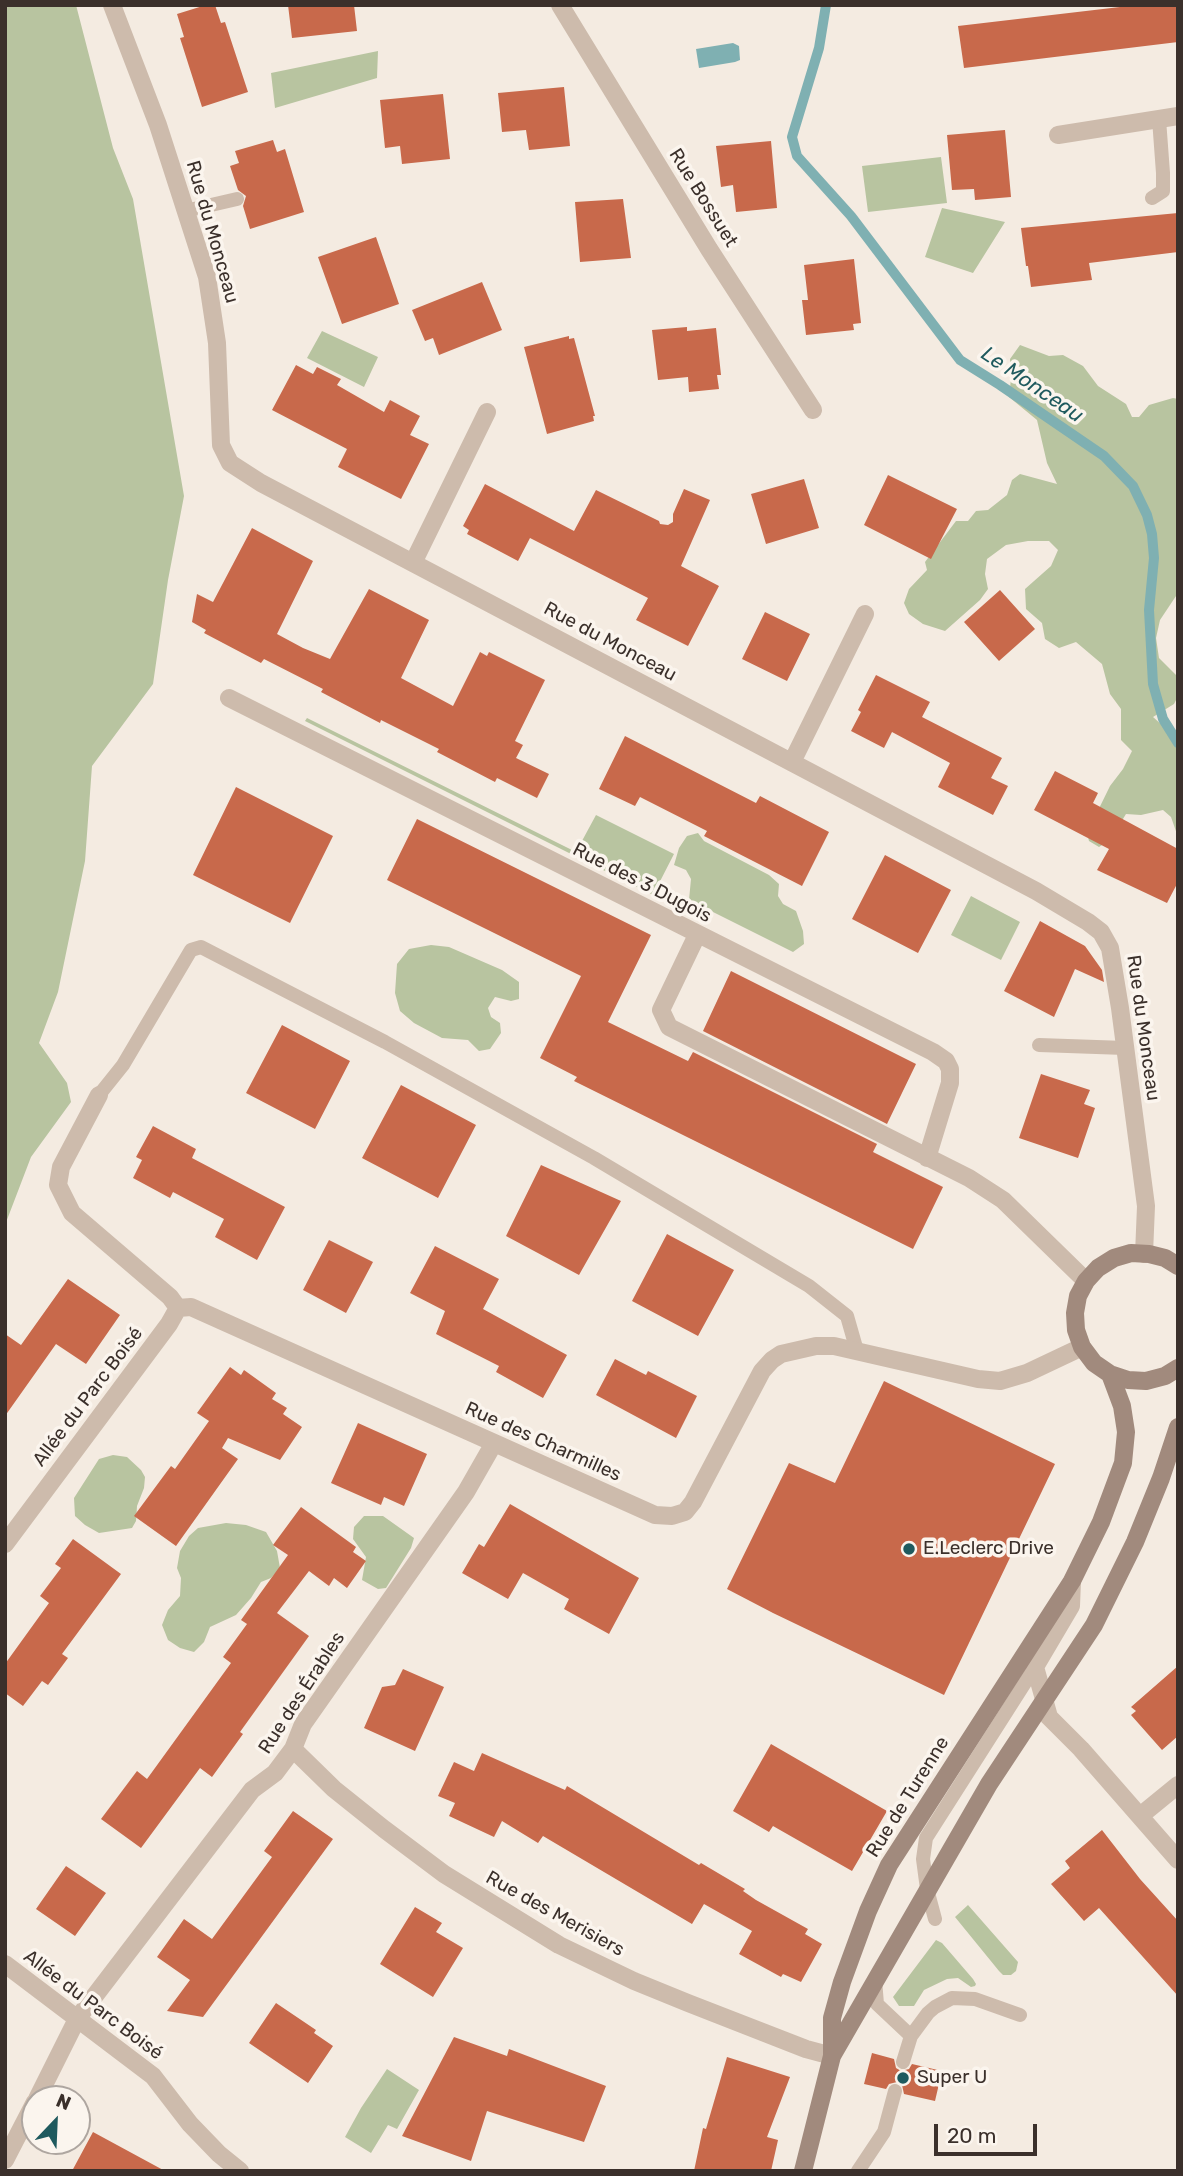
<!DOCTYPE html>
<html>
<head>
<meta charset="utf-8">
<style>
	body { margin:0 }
	#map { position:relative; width:1183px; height:2176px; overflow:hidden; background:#f4ebe1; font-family:Rubik,sans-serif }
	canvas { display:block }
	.frame { position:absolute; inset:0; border:7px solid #3b302b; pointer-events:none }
	.north { position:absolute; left:21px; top:2085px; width:70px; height:70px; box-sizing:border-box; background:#fbf5ee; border:2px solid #aea6a0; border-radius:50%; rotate:23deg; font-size:19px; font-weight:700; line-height:28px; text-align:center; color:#3b302b }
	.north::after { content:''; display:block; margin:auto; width:24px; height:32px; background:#1f5a5e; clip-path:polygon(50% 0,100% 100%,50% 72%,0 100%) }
	.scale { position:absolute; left:934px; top:2124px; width:103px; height:32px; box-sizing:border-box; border:4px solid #3b302b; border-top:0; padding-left:9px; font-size:21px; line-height:24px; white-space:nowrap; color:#3b302b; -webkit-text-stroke:5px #fbf5ee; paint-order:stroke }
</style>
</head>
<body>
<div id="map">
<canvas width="1183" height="2176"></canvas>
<div class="frame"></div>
<div class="north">N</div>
<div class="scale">20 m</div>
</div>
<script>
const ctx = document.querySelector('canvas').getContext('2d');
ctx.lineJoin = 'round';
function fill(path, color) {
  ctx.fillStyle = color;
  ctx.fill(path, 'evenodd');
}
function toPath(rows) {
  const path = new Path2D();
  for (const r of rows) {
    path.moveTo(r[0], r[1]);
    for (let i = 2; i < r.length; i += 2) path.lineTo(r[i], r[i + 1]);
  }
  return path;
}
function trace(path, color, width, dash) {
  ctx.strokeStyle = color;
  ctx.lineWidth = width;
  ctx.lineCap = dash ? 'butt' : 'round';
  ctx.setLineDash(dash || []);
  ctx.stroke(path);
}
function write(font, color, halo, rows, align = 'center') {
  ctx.font = font + ' Rubik,sans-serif';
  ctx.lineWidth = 7;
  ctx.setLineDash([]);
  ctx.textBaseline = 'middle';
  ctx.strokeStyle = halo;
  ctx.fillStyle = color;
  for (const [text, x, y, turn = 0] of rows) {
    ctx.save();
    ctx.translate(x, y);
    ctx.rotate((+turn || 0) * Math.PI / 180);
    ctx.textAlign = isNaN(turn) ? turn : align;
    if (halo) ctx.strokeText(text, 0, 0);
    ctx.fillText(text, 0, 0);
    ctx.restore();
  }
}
fill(toPath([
	[5,5,76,5,113,148,133,199,184,496,168,580,153,684,92,766,85,861,58,992,39,1043,67,1083,71,1102,31,1157,5,1225],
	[378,51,377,78,275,108,271,73],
	[941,157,947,203,868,212,862,166],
	[942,208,1005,222,973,273,925,257],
	[322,331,378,357,364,387,307,358],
	[1020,345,1049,356,1063,355,1083,366,1098,386,1126,404,1132,417,1139,417,1149,405,1173,398,1178,399,1178,593,1160,620,1156,638,1159,658,1178,677,1177,698,1174,704,1153,717,1172,734,1178,742,1178,837,1171,817,1163,810,1141,815,1126,814,1110,840,1099,847,1089,841,1087,833,1110,786,1123,769,1132,751,1121,740,1121,709,1110,694,1102,664,1076,642,1059,648,1045,639,1042,623,1026,609,1025,589,1051,566,1058,550,1049,541,1028,541,1006,545,987,559,985,574,988,589,980,600,945,631,923,624,909,614,904,603,909,589,927,570,925,562,956,521,968,521,976,511,988,510,1007,495,1012,480,1020,474,1057,484,1047,463,1037,420,1009,397,1011,379,1010,359],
	[307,718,576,852,596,815,674,854,653,895,305,721],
	[698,833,704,841,769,875,779,884,778,896,783,904,796,911,803,931,804,944,793,952,689,900,691,879,686,870,674,865,679,848,687,836],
	[971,896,1020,922,1001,960,951,935],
	[431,945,449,947,502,970,519,982,519,999,511,1001,495,997,488,1008,491,1017,500,1023,501,1033,490,1049,479,1051,468,1040,442,1038,414,1023,400,1011,395,993,397,964,409,949],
	[113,1455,127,1457,141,1470,145,1477,144,1488,137,1506,136,1521,132,1528,99,1533,85,1525,75,1516,74,1498,99,1459],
	[364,1516,383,1516,414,1538,411,1548,386,1588,378,1589,362,1580,366,1557,353,1539,354,1527],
	[226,1523,246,1525,266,1532,277,1551,280,1568,271,1578,261,1582,251,1598,236,1615,210,1627,204,1642,194,1652,180,1648,168,1640,162,1625,168,1610,180,1596,181,1578,177,1568,180,1551,189,1536,198,1528],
	[968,1905,1018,1962,1016,1971,1011,1975,1003,1975,999,1971,955,1917],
	[936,1940,942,1943,973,1979,976,1984,975,1986,971,1987,958,1978,947,1979,924,1990,914,2006,899,2006,893,1997],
	[387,2069,419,2090,397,2129,388,2125,371,2153,345,2137,361,2108]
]), '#b8c4a0');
fill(toPath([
	[733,43,739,46,740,60,735,62,699,68,696,49]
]), '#7fb0b2');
trace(toPath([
	[826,5,819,48,792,137,797,156,851,216,960,360,1000,385,1104,456,1133,486,1147,515,1152,534,1154,558,1149,610,1153,684,1163,719,1178,743]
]), '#7fb0b2', 10);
fill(toPath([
	[206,5,215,5,221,23,225,22,248,92,202,107,180,38,184,37,177,14],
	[288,5,354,5,357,31,292,38],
	[1137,5,1178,5,1178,42,964,68,958,26],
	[564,87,570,146,529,150,526,130,502,132,498,93],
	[443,94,450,159,402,164,400,146,385,148,380,100],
	[1005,130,1011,197,975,200,974,189,952,190,947,135],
	[273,140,277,152,285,149,304,212,250,229,243,206,246,196,238,190,230,166,239,163,235,151],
	[771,141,777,208,736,212,733,185,721,187,716,146],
	[623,199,631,258,580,262,575,202],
	[1178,213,1178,252,1089,263,1092,280,1031,287,1028,266,1026,266,1021,228],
	[376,237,399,304,342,324,318,257],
	[854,259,861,323,853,324,854,330,806,335,802,300,808,300,804,265],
	[482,282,502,330,439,355,433,338,425,341,412,310],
	[687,327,687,331,716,328,721,375,717,375,719,389,689,392,688,377,658,380,652,330],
	[569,336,569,339,574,338,595,416,593,416,594,421,547,434,524,347],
	[296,365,313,374,317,367,341,379,337,385,384,412,390,400,420,416,410,435,429,444,401,499,338,467,347,449,272,410],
	[888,475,957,509,931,559,864,525],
	[804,479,819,528,766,544,751,494],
	[485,484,574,531,596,490,659,521,660,524,668,525,673,522,673,514,684,489,710,500,681,566,719,586,688,646,636,620,648,598,530,538,518,561,467,534,469,530,463,526],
	[252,528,313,561,277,634,303,648,330,659,369,589,429,620,401,678,453,706,480,652,487,656,489,652,545,680,515,741,523,745,516,758,549,774,537,798,497,778,495,782,437,752,439,749,381,720,380,723,321,692,323,689,264,659,261,663,204,633,206,630,192,622,197,594,213,602],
	[1000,590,1035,629,999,661,964,622],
	[765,612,810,634,787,681,742,659],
	[876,675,930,702,922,717,1002,758,991,778,1008,786,993,815,938,787,950,763,892,732,884,748,851,731,861,712,858,710],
	[625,736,756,803,760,796,829,832,802,886,704,836,707,831,640,797,635,806,599,789],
	[1055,771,1098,793,1093,803,1178,849,1178,882,1167,903,1097,870,1109,849,1034,810],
	[236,787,333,836,290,923,193,875],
	[417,819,651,935,608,1022,688,1061,693,1052,877,1144,873,1152,943,1187,913,1249,574,1081,577,1077,540,1058,581,976,387,880],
	[885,855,951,890,918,953,852,919],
	[1040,921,1085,946,1102,970,1104,982,1075,969,1054,1017,1004,991],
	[731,971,916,1064,887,1124,703,1031],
	[282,1025,350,1061,315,1129,246,1093],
	[1041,1074,1090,1090,1084,1104,1095,1108,1078,1158,1019,1138],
	[401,1085,476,1125,438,1198,362,1158],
	[153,1126,196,1149,192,1158,285,1207,257,1260,215,1237,224,1219,173,1192,170,1198,133,1178,142,1160,136,1157],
	[541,1165,621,1201,579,1275,506,1236],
	[667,1234,734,1270,698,1336,632,1301],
	[329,1240,373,1262,346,1313,303,1290],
	[435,1246,499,1279,483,1309,567,1355,543,1398,496,1372,499,1366,436,1334,445,1311,410,1293],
	[68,1279,120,1315,86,1364,56,1344,5,1416,5,1334,21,1345],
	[615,1359,646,1375,648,1371,697,1396,676,1438,596,1395],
	[230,1367,241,1375,244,1370,276,1393,272,1399,287,1408,283,1414,302,1427,280,1460,228,1438,222,1448,238,1459,176,1546,134,1516,171,1466,175,1469,209,1421,197,1413],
	[884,1381,1055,1464,944,1695,773,1613,727,1589,789,1463,835,1483],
	[358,1423,427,1454,404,1506,384,1497,381,1505,331,1483],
	[510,1504,639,1578,609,1634,564,1609,569,1599,523,1573,508,1599,462,1573,479,1544,484,1547],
	[301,1507,356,1547,353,1552,366,1561,347,1588,334,1578,329,1586,309,1571,277,1613,309,1636,240,1732,243,1734,212,1777,200,1768,141,1848,101,1819,137,1771,147,1779,231,1663,223,1657,247,1624,241,1620,288,1555,273,1545],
	[73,1539,121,1574,62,1654,68,1658,48,1685,42,1681,23,1706,5,1693,5,1664,49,1603,40,1596,61,1568,55,1564],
	[1178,1666,1178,1736,1162,1750,1131,1715,1136,1711,1131,1707],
	[403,1669,444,1687,415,1751,364,1728,382,1687,395,1685],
	[771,1744,887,1811,852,1871,773,1826,769,1832,733,1811],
	[482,1753,565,1790,567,1786,699,1865,701,1863,745,1889,743,1891,756,1900,808,1929,805,1934,822,1944,801,1982,783,1974,781,1977,739,1954,752,1931,704,1904,692,1924,543,1836,538,1843,502,1821,494,1837,449,1816,455,1803,438,1796,454,1762,474,1771],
	[293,1811,333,1839,203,2017,167,2011,190,1980,157,1957,184,1919,212,1939,272,1857,264,1851],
	[1102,1830,1140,1879,1178,1921,1178,1996,1099,1908,1084,1921,1051,1884,1070,1868,1065,1861],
	[66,1866,106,1893,75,1936,36,1909],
	[415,1907,442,1923,436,1932,463,1948,433,1997,380,1964],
	[276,2003,316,2030,314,2033,333,2046,308,2083,249,2043],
	[454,2037,507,2056,509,2049,606,2086,584,2142,487,2111,471,2161,402,2136],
	[872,2053,894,2059,896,2068,901,2071,909,2069,912,2064,942,2071,935,2101,904,2094,902,2085,897,2082,889,2084,886,2089,864,2084],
	[727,2057,790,2077,767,2137,778,2140,771,2171,694,2171,703,2128,706,2129],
	[93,2132,165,2171,72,2171]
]), '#c8694b');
trace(toPath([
	[1152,198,1163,191,1163,173,1159,119],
	[185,211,237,199],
	[1039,1045,1125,1048],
	[99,1095,123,1065,191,950,201,947,385,1042,594,1158,809,1286,847,1316,857,1351],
	[935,1919,927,1889,923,1859,926,1838,1035,1667],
	[875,1980,877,2004,911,2036],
	[903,2062,911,2036,928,2013,935,2007,952,1998,975,1999,1020,2015],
	[858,2171,884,2132,895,2091]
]), '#cdbbac', 14);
trace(toPath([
	[112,5,158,125,207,277,217,343,221,445,230,463,261,483,1036,891,1088,922,1101,932,1110,948,1120,1008,1146,1206,1144,1254],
	[560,5,709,249,813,410],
	[1058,135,1178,116],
	[413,563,487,412],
	[229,698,933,1052,946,1061,950,1069,950,1083,927,1158],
	[792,762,865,614],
	[697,935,661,1010,669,1027,969,1178,1003,1200,1086,1281],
	[99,1095,61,1167,58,1185,72,1213,170,1297,178,1308],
	[178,1308,191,1307,655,1515,672,1516,685,1512,693,1502,762,1371,772,1360,781,1354,816,1346,834,1346,978,1379,1000,1381,1027,1373,1082,1347],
	[5,1544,169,1324,178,1308],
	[1072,1581,1071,1606,1035,1667,1049,1717,1081,1749,1178,1860],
	[293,1749,334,1789,384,1829,444,1874,559,1945,634,1981,688,2003,806,2049,832,2056],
	[1140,1816,1178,1785],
	[5,1964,153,2076,190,2124,219,2154,240,2171],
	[37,2099,77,2019,252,1790,275,1773,293,1749,303,1724,466,1492,494,1443],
	[5,2160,35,2102]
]), '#cdbbac', 18);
trace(toPath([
	[1178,1266,1165,1258,1149,1254,1131,1253,1114,1258,1098,1268,1086,1281,1078,1296,1075,1313,1076,1330,1082,1347,1094,1363,1110,1374,1128,1380,1146,1381,1165,1376,1178,1368],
	[832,2056,989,1784,1094,1625,1135,1542,1161,1478,1178,1427],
	[803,2171,832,2056,832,2018,842,1982,868,1911,889,1865,1072,1581,1101,1522,1123,1463,1126,1432,1122,1406,1110,1374]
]), '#a18a7d', 18);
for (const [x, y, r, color] of [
	[909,1549,7,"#1f5a5e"],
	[903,2078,7,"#1f5a5e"]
]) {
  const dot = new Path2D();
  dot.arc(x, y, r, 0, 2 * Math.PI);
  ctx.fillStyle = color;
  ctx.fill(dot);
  trace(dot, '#fbf5ee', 2.5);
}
write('19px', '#3b302b', '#fbf5ee', [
	["Rue Bossuet",703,198,58],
	["Rue du Monceau",212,232,74],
	["Rue du Monceau",610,642,28],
	["Rue des 3 Dugois",642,883,27],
	["Rue du Monceau",1143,1028,82],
	["Allée du Parc Boisé",88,1397,-53],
	["Rue des Charmilles",543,1442,24],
	["Rue des Érables",302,1693,-57],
	["Rue de Turenne",908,1797,-58],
	["Rue des Merisiers",555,1914,29],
	["Allée du Parc Boisé",93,2005,37]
]);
write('19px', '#3b302b', '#fbf5ee', [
	["E.Leclerc Drive",923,1549],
	["Super U",917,2078]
], 'left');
write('italic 21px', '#1f5a5e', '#fbf5ee', [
	["Le Monceau",1032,385,34]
]);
</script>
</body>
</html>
